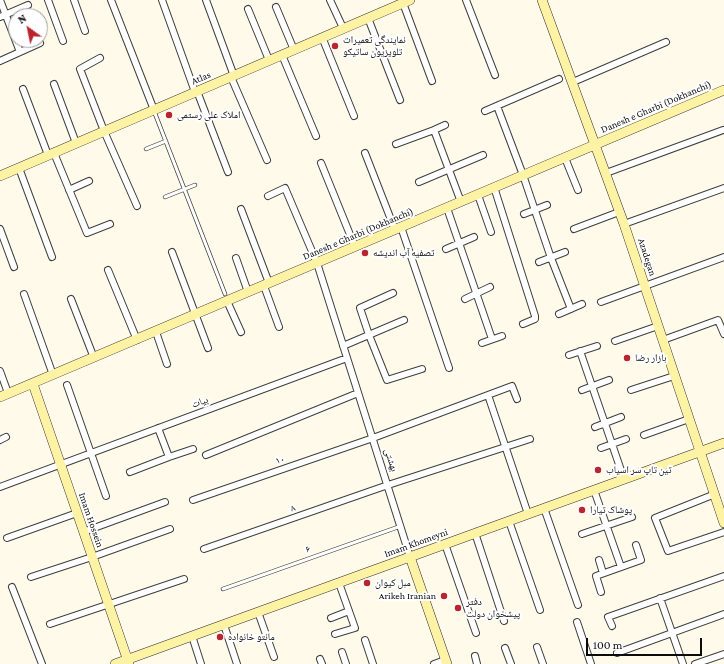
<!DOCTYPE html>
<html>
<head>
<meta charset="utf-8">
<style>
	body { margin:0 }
	#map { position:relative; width:724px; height:664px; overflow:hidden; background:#fffae9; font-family:"Crimson Pro",serif }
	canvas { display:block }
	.north { position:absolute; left:8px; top:8px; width:40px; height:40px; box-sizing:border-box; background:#fff; border:1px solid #9d9d9d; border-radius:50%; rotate:327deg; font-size:11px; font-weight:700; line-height:16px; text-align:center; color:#0b0b0b }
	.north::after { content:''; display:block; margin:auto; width:14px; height:18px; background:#b9252e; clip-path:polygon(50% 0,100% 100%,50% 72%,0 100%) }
	.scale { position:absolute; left:586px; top:638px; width:116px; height:18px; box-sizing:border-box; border:2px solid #0b0b0b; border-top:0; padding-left:5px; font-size:12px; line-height:14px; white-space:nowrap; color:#0b0b0b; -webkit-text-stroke:3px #fff; paint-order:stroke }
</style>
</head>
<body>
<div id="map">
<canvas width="724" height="664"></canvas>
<div class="north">N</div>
<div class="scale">100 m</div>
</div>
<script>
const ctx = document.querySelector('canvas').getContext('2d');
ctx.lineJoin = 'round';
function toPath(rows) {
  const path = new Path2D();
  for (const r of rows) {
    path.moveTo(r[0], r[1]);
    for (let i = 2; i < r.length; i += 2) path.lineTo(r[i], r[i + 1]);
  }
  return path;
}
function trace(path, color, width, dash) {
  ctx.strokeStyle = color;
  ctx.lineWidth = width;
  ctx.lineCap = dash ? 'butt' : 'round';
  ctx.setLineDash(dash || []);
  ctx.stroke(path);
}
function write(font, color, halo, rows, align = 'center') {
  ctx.font = font + ' "Crimson Pro","Noto Naskh Arabic",serif';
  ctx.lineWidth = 4;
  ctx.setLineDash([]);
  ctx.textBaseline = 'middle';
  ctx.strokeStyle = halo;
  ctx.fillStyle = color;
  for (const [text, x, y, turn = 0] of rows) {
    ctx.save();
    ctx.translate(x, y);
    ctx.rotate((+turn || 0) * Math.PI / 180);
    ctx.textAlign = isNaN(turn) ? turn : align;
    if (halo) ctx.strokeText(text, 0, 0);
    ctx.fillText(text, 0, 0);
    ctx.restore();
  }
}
const lane = toPath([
	[154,111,225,294],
	[146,149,166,141],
	[165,197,195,185],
	[223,589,401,526]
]);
const street = toPath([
	[0,0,20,52],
	[48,0,63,41],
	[74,0,85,31],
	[111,0,154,110],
	[162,0,195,92],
	[206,0,234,76],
	[330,0,343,28],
	[466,0,495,75],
	[403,3,432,81],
	[276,7,294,50],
	[248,9,269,60],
	[0,17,28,5],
	[368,18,400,100],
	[322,37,354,116],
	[282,55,316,136],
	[100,58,80,69,104,131,137,206],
	[0,61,40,43],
	[231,77,267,160],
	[573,82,666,42],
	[54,84,76,143],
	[23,89,48,155],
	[197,91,228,172],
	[497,106,523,175,551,258,571,309],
	[485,111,559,79],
	[445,125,434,130,461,202],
	[396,144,434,130],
	[54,153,87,233,110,224],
	[365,153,395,230],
	[565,158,578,190],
	[321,163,355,247],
	[19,168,52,257],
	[606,173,723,130],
	[419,182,483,155],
	[494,187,535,316,535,319,523,324],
	[69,190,89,181],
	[478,195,491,232],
	[268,196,285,188,317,263,410,557],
	[447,208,492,339],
	[241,209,269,283],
	[524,214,547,205],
	[624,224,724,188],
	[401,227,449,368],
	[0,229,14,267],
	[574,229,619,212],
	[446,249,474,237],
	[172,252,208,348],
	[236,258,248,292],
	[539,262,565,252],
	[108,270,137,340],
	[264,286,279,327],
	[393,293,360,308,369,335,387,380,422,369],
	[24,294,53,375],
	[71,299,94,358],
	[465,299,490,287],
	[227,301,241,332],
	[601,302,724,257],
	[559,314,582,304],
	[156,332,167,364],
	[663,340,718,320,724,334],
	[615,341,658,326],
	[482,343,502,336],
	[343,346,404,320],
	[580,351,624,479],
	[569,355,597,346],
	[0,371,8,393],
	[67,385,106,496],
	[582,390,609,380],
	[631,390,674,376],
	[488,395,528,514],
	[595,427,621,417],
	[158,428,169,457,193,449],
	[644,435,689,419],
	[0,440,6,437],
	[601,448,626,439],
	[206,455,358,393],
	[130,472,169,457],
	[0,487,347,358],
	[594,490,621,567],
	[715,494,655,518,668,551,724,532],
	[193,500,373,438,512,386,517,399],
	[544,508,578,605],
	[509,521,540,610],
	[83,532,165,502],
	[475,533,504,621],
	[582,534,632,517],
	[7,538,77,513],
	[445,544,476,633],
	[204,549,388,485,530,439],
	[599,560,603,573],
	[31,577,92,557,170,529],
	[12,587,42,664],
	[601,592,596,576,641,560,636,545],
	[660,598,683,664],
	[258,612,274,657],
	[331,618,349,611],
	[577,622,591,664],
	[50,624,184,579],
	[224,625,237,664],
	[612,626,608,617,724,576],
	[335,634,355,628,339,583],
	[192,636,201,664],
	[365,640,373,664],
	[537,647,543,664],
	[505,648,511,664],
	[342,652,346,664],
	[617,653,724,614],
	[475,656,477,664],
	[320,659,322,664],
	[434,664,445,660],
	[695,664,724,654]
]);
const secondary = toPath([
	[542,0,624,224,724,523],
	[0,176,410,0],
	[33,384,129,664],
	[0,397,724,90],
	[410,557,447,664],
	[115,664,724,443]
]);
trace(lane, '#3e3e3e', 4.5);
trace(street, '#3e3e3e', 8);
trace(secondary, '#2d2d2d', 10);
trace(lane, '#fff', 3);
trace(street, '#fff', 6);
trace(secondary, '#fef3a5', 9);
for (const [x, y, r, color] of [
	[335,46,4,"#b9252e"],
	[169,115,4,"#b9252e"],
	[365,253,4,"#b9252e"],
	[627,358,4,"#b9252e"],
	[598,470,4,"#b9252e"],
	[582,510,4,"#b9252e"],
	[367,583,4,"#b9252e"],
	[444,596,4,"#b9252e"],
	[458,608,4,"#b9252e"],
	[220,637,4,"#b9252e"]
]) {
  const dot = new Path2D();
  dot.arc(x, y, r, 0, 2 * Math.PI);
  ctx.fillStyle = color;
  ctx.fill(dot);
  trace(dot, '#fff', 1.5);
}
write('10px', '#0b0b0b', '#fff', [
	["نمایندگی تعمیرات",343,40],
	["تلویزیون ساتیکو",343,52],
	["املاک علی رستمی",177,115],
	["تصفیه آب اندیشه",373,253],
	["بازار رضا",635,358],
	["تین تاپ سر اسیاب",606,470],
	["پوشاک تیارا",590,510],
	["مبل کیوان",375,583],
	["Arikeh Iranian",436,596,"right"],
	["دفتر",466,602],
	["پیشخوان دولت",466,614],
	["مانتو خانواده",228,637]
], 'left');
write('10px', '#0b0b0b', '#fff', [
	["Atlas",201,78,-23],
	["Danesh e Gharbi (Dokhanchi)",656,107,-23],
	["Danesh e Gharbi (Dokhanchi)",358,234,-23],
	["Azadegan",647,257,72],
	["بیات",200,402,-20],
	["۱۰",280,460,-19],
	["بهشتی",391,460,72],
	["۸",293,508,-19],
	["Imam Hossein",91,520,71],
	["Imam Khomeyni",416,543,-20],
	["۶",308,549,-19]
]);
</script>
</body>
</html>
